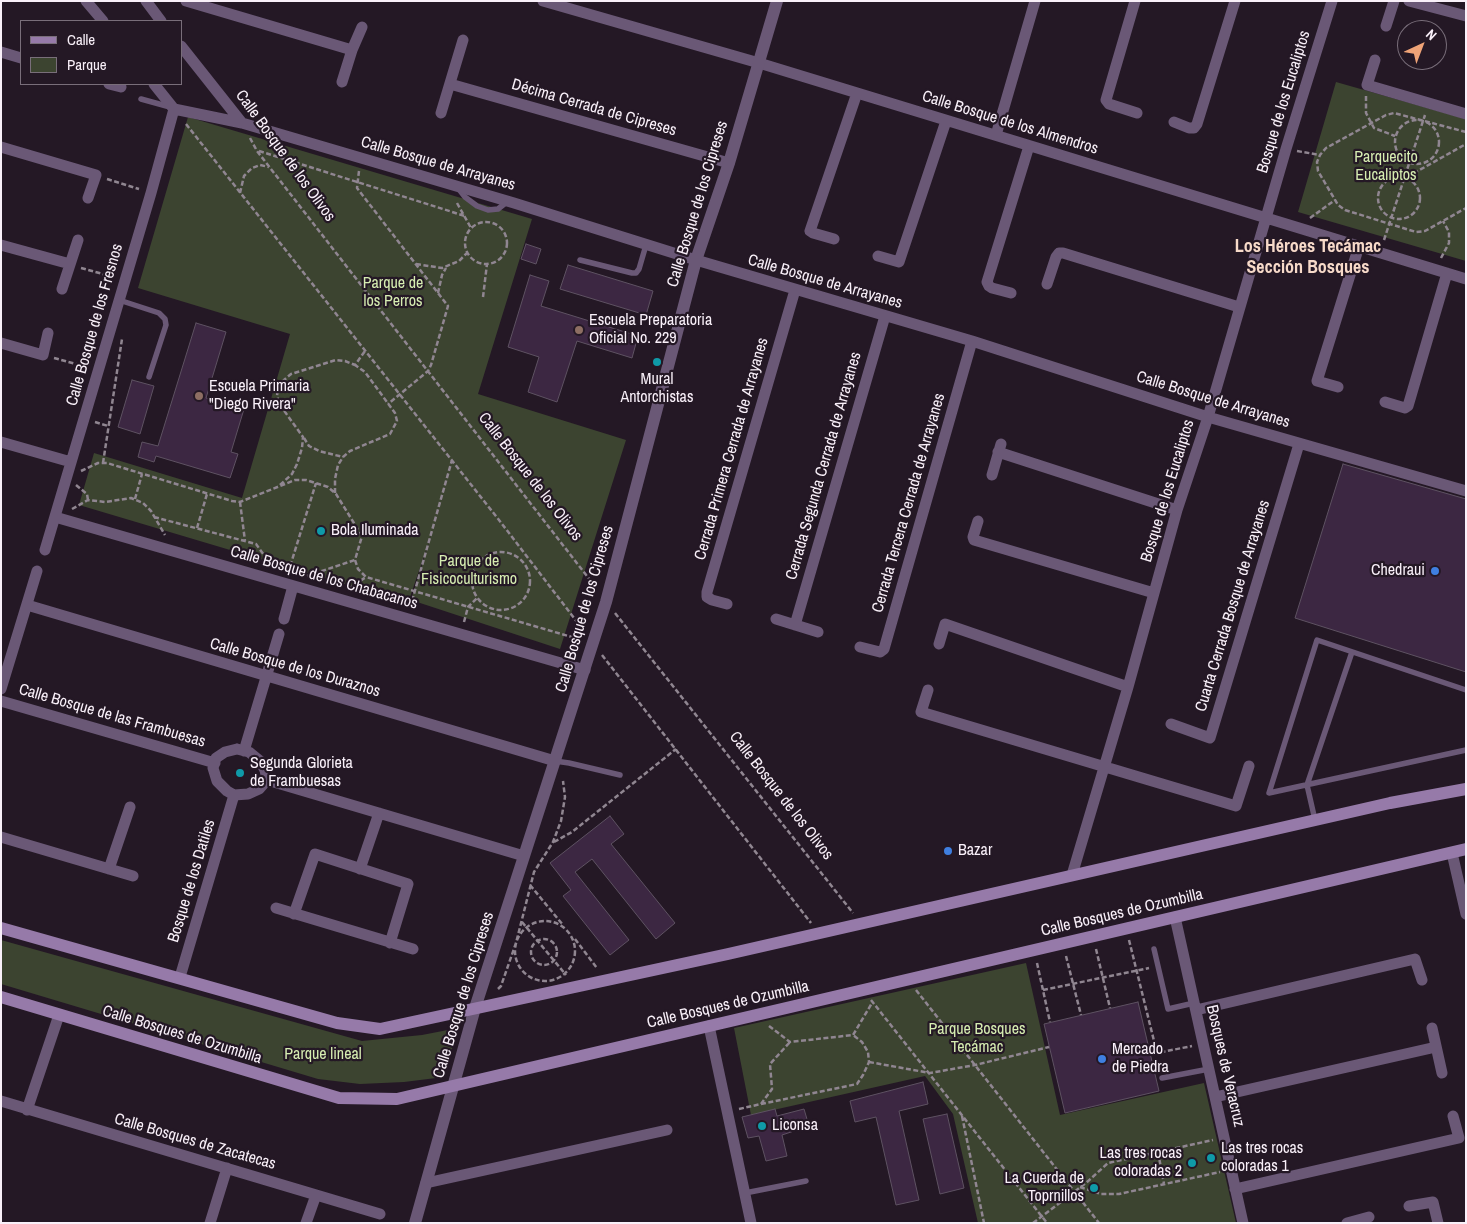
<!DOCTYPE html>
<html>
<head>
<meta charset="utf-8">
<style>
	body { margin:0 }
	#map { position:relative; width:1467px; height:1224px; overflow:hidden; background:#241825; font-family:"Archivo Narrow",sans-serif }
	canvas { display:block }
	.frame { position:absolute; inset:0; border:2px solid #f9f0f9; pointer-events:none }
	.legend { position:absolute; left:20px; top:20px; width:162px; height:65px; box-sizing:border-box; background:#241825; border:1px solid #796e7a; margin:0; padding:6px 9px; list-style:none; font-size:15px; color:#f9f0f9 }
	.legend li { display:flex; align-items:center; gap:10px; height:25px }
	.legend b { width:25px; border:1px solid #796e7a }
	.north { position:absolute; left:1397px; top:20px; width:50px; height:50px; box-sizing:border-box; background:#241825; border:1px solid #796e7a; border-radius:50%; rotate:43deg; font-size:14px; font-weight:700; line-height:20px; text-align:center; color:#f9f0f9 }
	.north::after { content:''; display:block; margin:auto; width:18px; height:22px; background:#efa377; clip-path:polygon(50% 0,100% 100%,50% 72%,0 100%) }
</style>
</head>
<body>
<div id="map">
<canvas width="1467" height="1224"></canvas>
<div class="frame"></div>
<ul class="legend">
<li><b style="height:6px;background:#967aa9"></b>Calle</li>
<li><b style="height:14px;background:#3c4430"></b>Parque</li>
</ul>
<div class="north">N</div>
</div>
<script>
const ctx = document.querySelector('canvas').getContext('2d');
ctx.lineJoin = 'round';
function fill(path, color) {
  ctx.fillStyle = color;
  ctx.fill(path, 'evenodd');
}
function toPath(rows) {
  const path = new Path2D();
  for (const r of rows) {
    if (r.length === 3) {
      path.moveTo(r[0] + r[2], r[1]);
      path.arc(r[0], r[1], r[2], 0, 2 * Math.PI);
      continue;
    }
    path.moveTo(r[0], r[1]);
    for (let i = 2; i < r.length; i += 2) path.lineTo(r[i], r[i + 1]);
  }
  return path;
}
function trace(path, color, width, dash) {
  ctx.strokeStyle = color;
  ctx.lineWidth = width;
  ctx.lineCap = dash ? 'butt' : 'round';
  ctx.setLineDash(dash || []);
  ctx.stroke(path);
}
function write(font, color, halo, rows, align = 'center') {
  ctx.font = font + ' "Archivo Narrow",sans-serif';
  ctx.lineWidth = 4.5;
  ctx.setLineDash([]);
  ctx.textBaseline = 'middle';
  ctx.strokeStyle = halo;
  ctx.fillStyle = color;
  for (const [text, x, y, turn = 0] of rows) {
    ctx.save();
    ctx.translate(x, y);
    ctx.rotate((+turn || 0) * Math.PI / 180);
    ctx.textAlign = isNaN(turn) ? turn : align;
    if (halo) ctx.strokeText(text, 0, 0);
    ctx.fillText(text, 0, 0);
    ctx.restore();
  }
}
fill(toPath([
	[1336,82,1466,119,1466,261,1298,212],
	[188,117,532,219,478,394,626,440,560,649,411,600,432,533,408,603,79,505,94,453,242,498,290,334,138,288],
	[1,940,362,1041,422,1035,458,1028,444,1077,404,1082,360,1084,318,1079,1,984],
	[1026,963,1060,1115,1204,1083,1236,1223,978,1223,953,1114,925,1076,751,1115,734,1028]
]), '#3c4430');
const building = toPath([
	[526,244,541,249,536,264,521,259,526,244],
	[568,265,653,291,646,315,560,289,568,265],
	[530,275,549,281,541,306,638,336,632,358,577,341,557,402,528,392,539,357,508,347,530,275],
	[196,323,226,332,206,398,244,409,231,452,238,454,230,478,156,456,154,462,138,457,142,442,158,446,196,323],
	[132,380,154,386,140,434,118,427,132,380],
	[1343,464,1466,499,1466,672,1295,618,1343,464],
	[610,816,624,834,611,844,675,923,656,939,592,859,575,872,629,940,610,955,563,896,571,890,550,863,610,816],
	[1138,1002,1159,1091,1065,1113,1044,1024,1138,1002],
	[923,1082,928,1104,899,1111,919,1200,896,1205,876,1117,855,1122,850,1101,923,1082],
	[775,1109,777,1116,804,1109,809,1126,782,1135,787,1156,766,1161,759,1136,748,1138,742,1117,775,1109],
	[947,1114,964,1188,940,1194,923,1119,947,1114]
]);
fill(building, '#3c2742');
trace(building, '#5e5262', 1);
trace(toPath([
	[1366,96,1366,113,1374,128,1395,136],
	[1417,142,22],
	[186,124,499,520,584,631],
	[1466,132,1394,113,1386,115,1326,148,1320,155,1317,162,1318,171,1338,205,1345,210,1390,224,1416,232,1425,231,1466,208],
	[250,138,257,151,597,589],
	[259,151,465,216],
	[1297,151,1320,155],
	[359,171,357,188,448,306,431,365,428,371,388,404],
	[1399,198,21],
	[1407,177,1466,144],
	[107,179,139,189],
	[240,193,244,176,252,168,260,165,269,167],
	[457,203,471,228],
	[1310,218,1335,200],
	[486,243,21],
	[1384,240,1425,115],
	[1441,258,1449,243,1449,232,1443,221],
	[416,264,442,268,459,261,467,253],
	[81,268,114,277],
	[438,293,442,275,446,268],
	[483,297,487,264],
	[54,358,87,367],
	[95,422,108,426],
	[304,438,309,446,319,451,343,457],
	[103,463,122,339],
	[81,471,98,463,107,463,232,501,240,502,295,480,306,480,328,487,336,494,362,536,355,560,358,569,366,577,582,640],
	[76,485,87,494,88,500],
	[280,485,292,474,297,464,302,448,303,437,280,405,277,396,278,388,284,380,291,374,336,360,345,361,355,365,365,351],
	[335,493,335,479,338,465,343,457,350,451,390,434,397,421,395,413,365,372,355,365],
	[135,499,142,474],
	[240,502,245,541],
	[72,509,88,500,105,502,131,498,143,503,151,511,165,535],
	[154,517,256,544,272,566],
	[197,528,207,494],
	[501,581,29],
	[288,573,316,483],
	[307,576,355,560],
	[348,589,366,577],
	[410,608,452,460],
	[615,613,853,913],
	[464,622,468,607,477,598],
	[602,655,811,923],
	[554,842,572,832,676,749],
	[530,885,563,925],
	[545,951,30],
	[522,922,566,975],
	[544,952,13],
	[575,939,597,968],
	[1129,940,1157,1053,1192,1046],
	[1096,949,1110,1008],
	[1066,956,1081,1015],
	[1037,963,1050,1022],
	[498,989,501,986,516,943,534,872,553,842,561,821,565,797,563,781],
	[916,990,1099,1223],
	[1043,990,1149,968],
	[871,1000,1047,1223],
	[769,1026,790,1042,853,1035,872,1003],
	[869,1062,930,1073,975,1065,1049,1047],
	[761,1104,857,1084,863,1075,869,1062,868,1052,862,1042,853,1035],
	[739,1109,761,1104,772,1089,770,1064,790,1042],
	[962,1116,984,1223],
	[1158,1152,1164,1184],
	[1080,1187,1101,1194,1119,1194,1220,1172],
	[1033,1223,1086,1183,1108,1163,1213,1140]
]), '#908691', 2.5, [5, 2.5]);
trace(toPath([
	[141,99,170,107],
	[458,188,465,197,477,206,488,210,498,209,508,201],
	[580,260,632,273,636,273,639,269,646,245],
	[119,300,159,313,165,319,166,325,149,377],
	[1466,690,1317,640,1269,793,1466,750],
	[555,761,569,763,620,775],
	[1315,820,1307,785,1352,652],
	[1154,949,1168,1009,1194,1003],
	[1162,1078,1209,1069],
	[745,1193,806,1181]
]), '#6a5876', 5.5);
trace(toPath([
	[86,1,103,21],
	[146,1,161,21],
	[186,1,352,50],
	[543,1,759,63,1466,279],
	[1135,1,1106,100,1109,104,1137,113],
	[1409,1,1466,16],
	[1386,26,1394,1],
	[181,46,242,123],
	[1,52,21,58],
	[1375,60,1367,85,1466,114],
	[342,82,352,50,362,27],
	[109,84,121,87],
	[154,84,174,109],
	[450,84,729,163],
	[174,109,242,123,514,203,696,260,972,341,1208,417,1466,491],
	[441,113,463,40],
	[1174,122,1189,128,1194,128,1197,124,1235,1],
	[996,135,1035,1],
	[1,147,96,175,88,198],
	[834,239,813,233,810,231,857,93],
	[1,245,70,264],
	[878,256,899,262,946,121],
	[1047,284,1056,257,1059,253,1063,253,1239,307],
	[62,289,78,240],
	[1011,293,992,288,989,286,987,282,1029,146],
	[1,343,43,355,48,333],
	[1338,387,1317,381,1359,246],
	[1385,402,1405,408,1408,406,1447,273],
	[1,442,71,462],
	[998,452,1177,510],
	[992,475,1001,444],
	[55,517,585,670],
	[978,521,973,537,974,540,1154,593],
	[45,550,151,193,174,109],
	[727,604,712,600,707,597,707,592,795,290],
	[27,605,555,761],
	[284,619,293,586],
	[776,619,818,632],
	[795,625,885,316],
	[939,644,945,624,1128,687],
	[860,647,880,652,884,649,972,341],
	[1,689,37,571],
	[928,690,921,712,1236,806,1249,766],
	[1,701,215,763],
	[1171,724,1210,738,1299,444],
	[237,749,249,752,260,761,265,770,267,780,259,789,248,794,234,795,227,791,217,781,213,768,216,758,225,752,237,749],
	[244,751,279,634],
	[267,780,524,856],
	[1,837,133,876],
	[1452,853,1466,914],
	[109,869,130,807],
	[360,869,379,813],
	[1072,875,1128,687,1177,510,1208,417,1286,149,1332,1],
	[276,908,413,949],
	[294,914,315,854,408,884,390,943],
	[1175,917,1243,1223],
	[180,977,234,795],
	[1196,1010,1415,959,1422,980],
	[709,1026,751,1223],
	[1432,1028,1442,1073],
	[1215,1097,1436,1047],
	[1,1101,380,1214],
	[27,1110,59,1015],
	[426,1183,667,1130],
	[1235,1189,1459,1138,1453,1116],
	[1409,1206,1433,1202,1438,1223],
	[210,1223,227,1168],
	[306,1223,316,1195],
	[1347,1223,1369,1217]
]), '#6a5876', 11);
trace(toPath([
	[415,1223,475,1008,606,602,696,260,729,163,777,1]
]), '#6a5876', 12);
trace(toPath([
	[1,928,337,1023,380,1029,728,954,1390,803,1466,789],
	[1,997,339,1098,397,1099,1466,849]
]), '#967aa9', 12);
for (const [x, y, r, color] of [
	[579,330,5,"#8d6e63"],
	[657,362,5,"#0f9aa8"],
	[199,396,5,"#8d6e63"],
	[321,531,5,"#0f9aa8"],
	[1435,571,5,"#3f7fe0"],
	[240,773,5,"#0f9aa8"],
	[948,851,5,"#3f7fe0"],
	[1102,1059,5,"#3f7fe0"],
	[762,1126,5,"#0f9aa8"],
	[1211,1158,5,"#0f9aa8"],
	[1192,1163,5,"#0f9aa8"],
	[1094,1188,5,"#0f9aa8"]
]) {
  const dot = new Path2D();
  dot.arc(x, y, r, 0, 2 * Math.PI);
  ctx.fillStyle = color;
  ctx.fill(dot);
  trace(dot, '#241825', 2);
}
write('16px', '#f9f0f9', '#241825', [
	["Bosque de los Eucaliptos",1284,102,-73],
	["Décima Cerrada de Cipreses",594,108,16],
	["Calle Bosque de los Almendros",1010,123,17],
	["Calle Bosque de los Olivos",285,156,54],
	["Calle Bosque de Arrayanes",438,164,16],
	["Calle Bosque de los Cipreses",698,204,-73],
	["Calle Bosque de Arrayanes",825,282,16],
	["Calle Bosque de los Fresnos",95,325,-74],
	["Calle Bosque de Arrayanes",1213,400,17],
	["Cerrada Primera Cerrada de Arrayanes",732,449,-74],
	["Cerrada Segunda Cerrada de Arrayanes",824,466,-74],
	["Calle Bosque de los Olivos",530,477,52],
	["Bosque de los Eucaliptos",1168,491,-73],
	["Cerrada Tercera Cerrada de Arrayanes",909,503,-74],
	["Calle Bosque de los Chabacanos",324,578,16],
	["Cuarta Cerrada Bosque de Arrayanes",1233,606,-73],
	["Calle Bosque de los Cipreses",585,609,-74],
	["Calle Bosque de los Duraznos",295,668,16],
	["Calle Bosque de las Frambuesas",112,716,16],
	["Calle Bosque de los Olivos",781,796,52],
	["Bosque de los Datiles",192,881,-73],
	["Calle Bosques de Ozumbilla",1122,913,-13],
	["Calle Bosque de los Cipreses",464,995,-73],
	["Calle Bosques de Ozumbilla",728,1005,-13],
	["Calle Bosques de Ozumbilla",182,1035,17],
	["Bosques de Veracruz",1225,1066,77],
	["Calle Bosques de Zacatecas",195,1142,16]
]);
write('16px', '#d6edb1', '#241825', [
	["Parquecito",1386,158],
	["Eucaliptos",1386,176],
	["Parque de",393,284],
	["los Perros",393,302],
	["Parque de",469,562],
	["Fisicoculturismo",469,580],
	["Parque Bosques",977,1030],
	["Tecámac",977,1048],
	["Parque lineal",323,1055]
]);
write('16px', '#f9f0f9', '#241825', [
	["Escuela Preparatoria",589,321],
	["Oficial No. 229",589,339],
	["Mural",657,380,"center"],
	["Antorchistas",657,398,"center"],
	["Escuela Primaria",209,387],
	["\"Diego Rivera\"",209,405],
	["Bola Iluminada",331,531],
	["Chedraui",1425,571,"right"],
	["Segunda Glorieta",250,764],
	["de Frambuesas",250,782],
	["Bazar",958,851],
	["Mercado",1112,1050],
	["de Piedra",1112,1068],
	["Liconsa",772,1126],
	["Las tres rocas",1221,1149],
	["coloradas 1",1221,1167],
	["Las tres rocas",1182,1154,"right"],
	["coloradas 2",1182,1172,"right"],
	["La Cuerda de",1084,1179,"right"],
	["Toprnillos",1084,1197,"right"]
], 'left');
write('bold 18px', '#f7dac9', '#241825', [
	["Los Héroes Tecámac",1308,247],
	["Sección Bosques",1308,268]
]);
</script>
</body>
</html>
